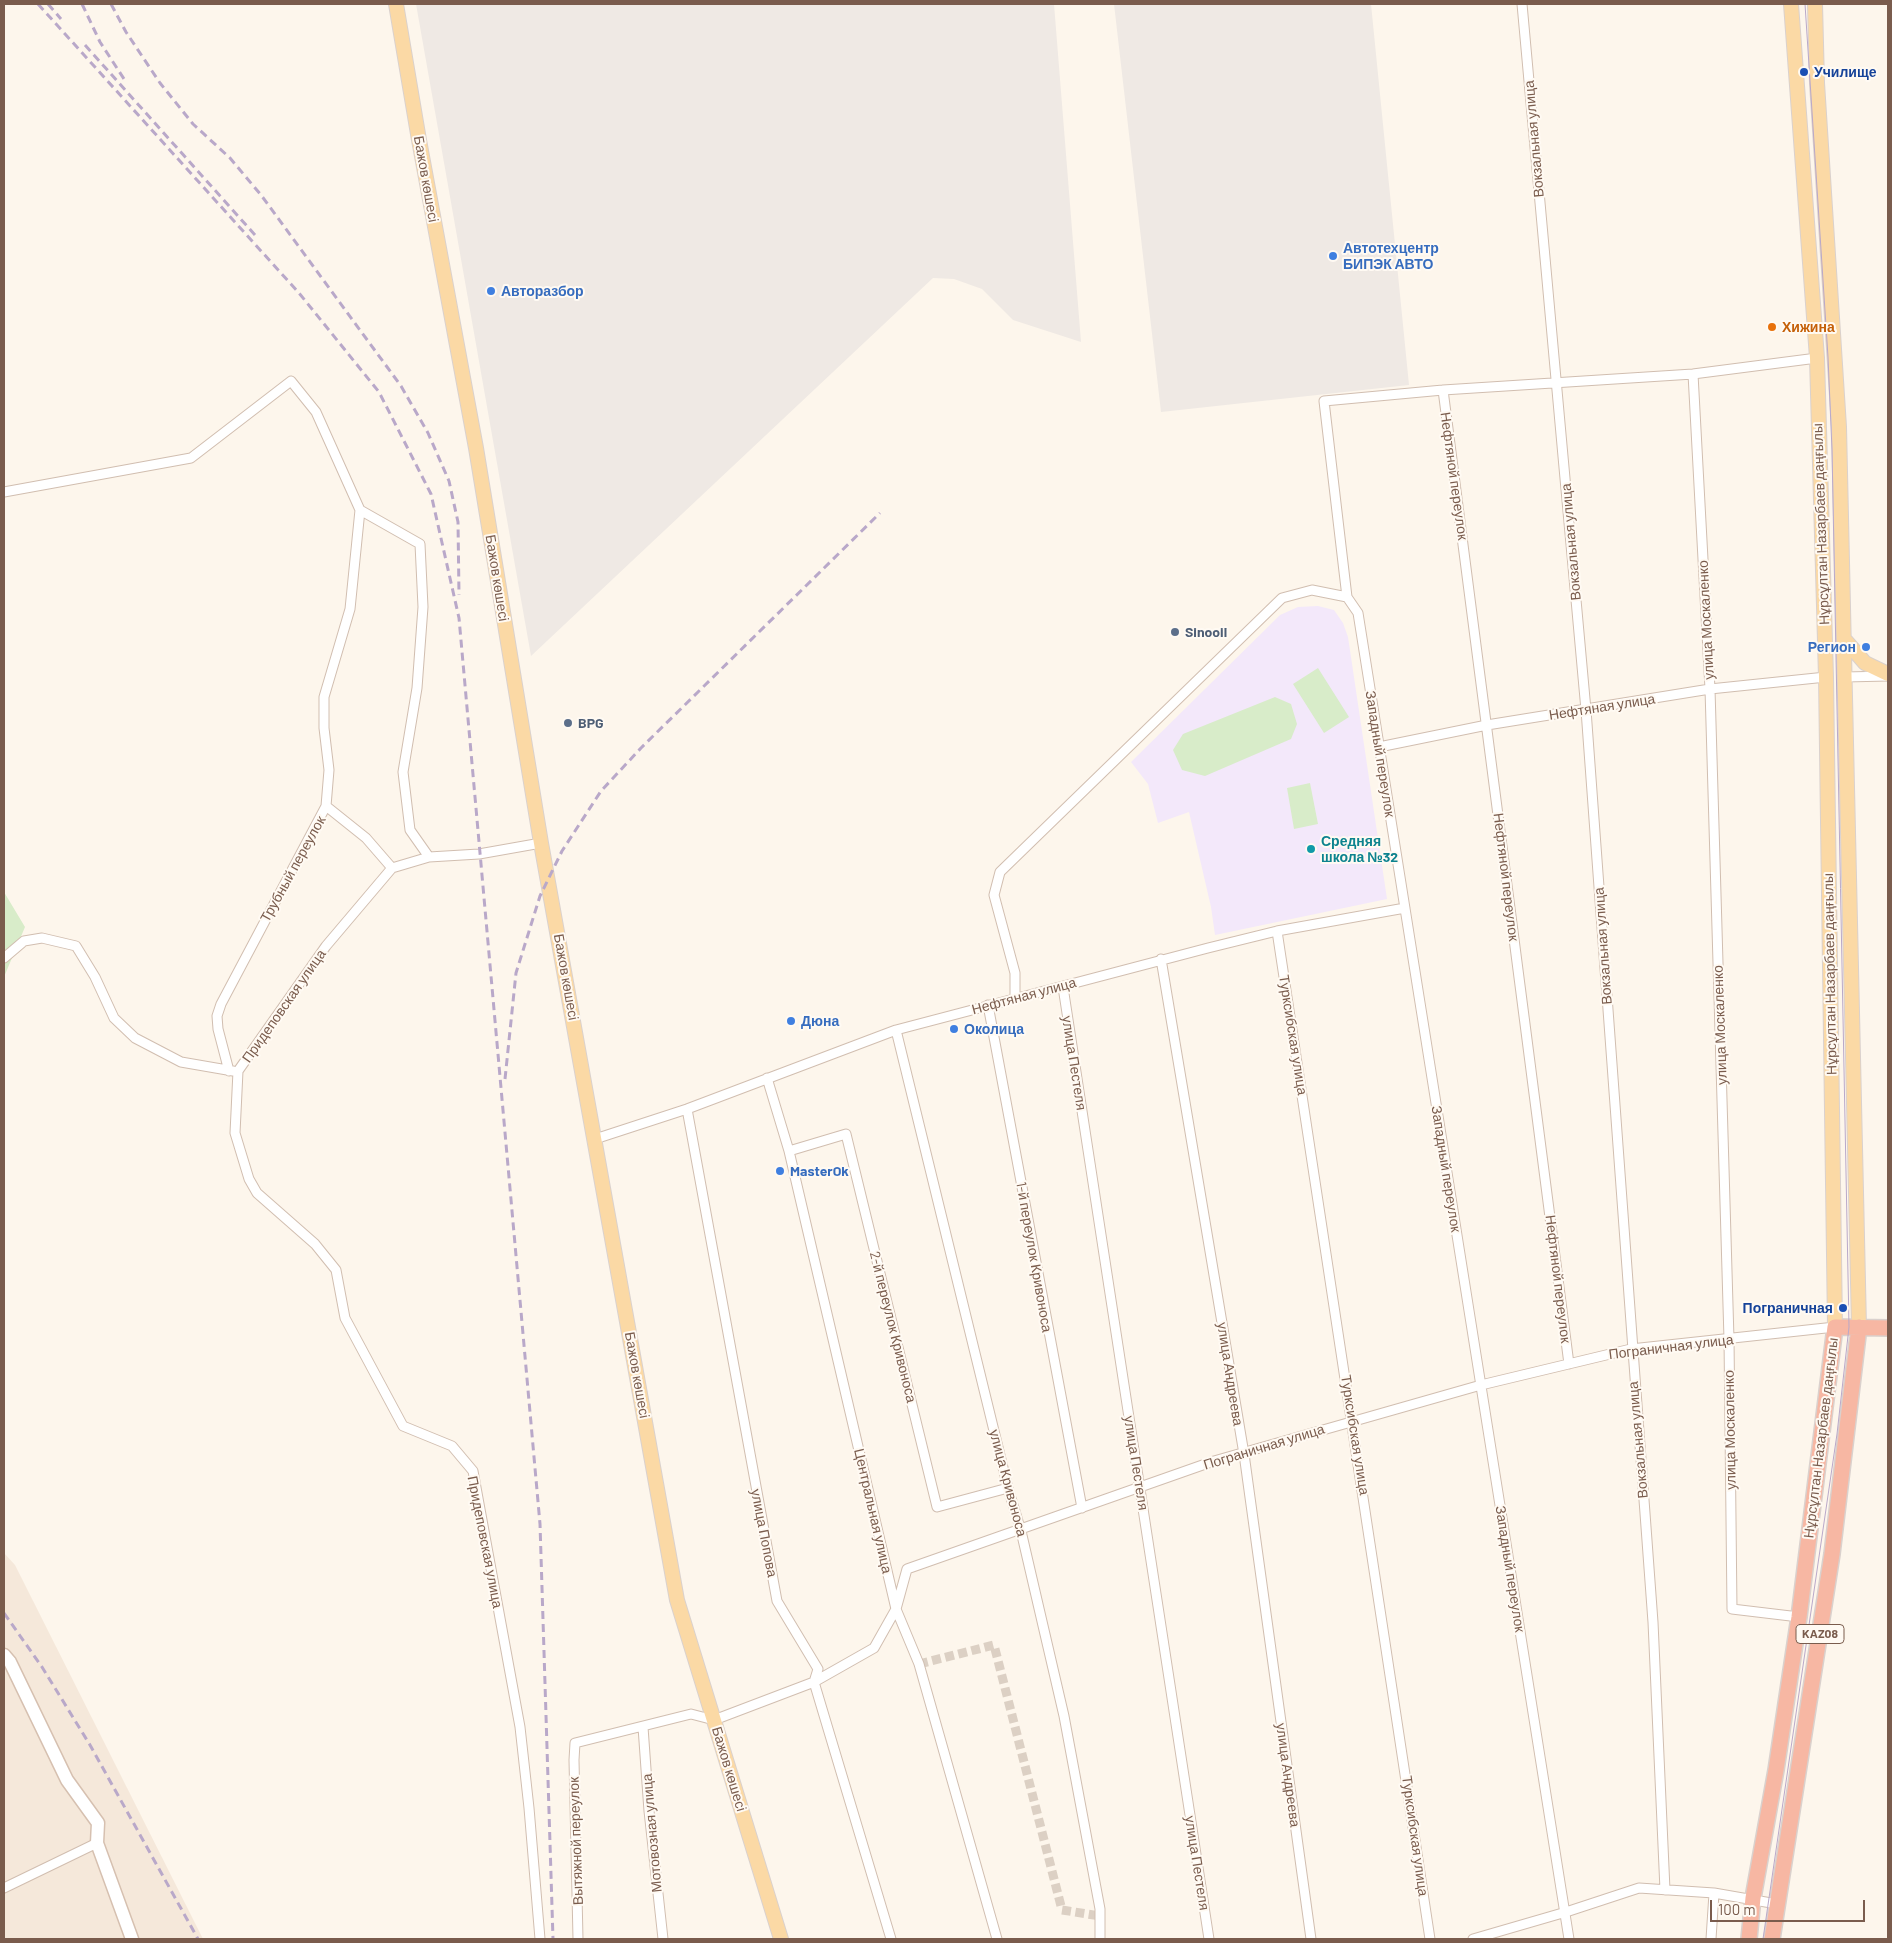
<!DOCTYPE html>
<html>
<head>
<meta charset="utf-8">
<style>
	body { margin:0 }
	#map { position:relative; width:1892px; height:1943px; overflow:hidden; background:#fdf6ec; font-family:Barlow,sans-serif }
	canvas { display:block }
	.frame { position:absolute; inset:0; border:5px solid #7a5c4d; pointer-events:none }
	.scale { position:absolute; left:1710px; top:1900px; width:155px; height:22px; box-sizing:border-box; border:2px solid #7a5c4d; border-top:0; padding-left:6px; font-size:15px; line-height:18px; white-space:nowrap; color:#7a5c4d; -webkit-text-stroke:4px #fffaf3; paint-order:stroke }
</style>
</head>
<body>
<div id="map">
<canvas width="1892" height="1943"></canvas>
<div class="frame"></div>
<div class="scale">100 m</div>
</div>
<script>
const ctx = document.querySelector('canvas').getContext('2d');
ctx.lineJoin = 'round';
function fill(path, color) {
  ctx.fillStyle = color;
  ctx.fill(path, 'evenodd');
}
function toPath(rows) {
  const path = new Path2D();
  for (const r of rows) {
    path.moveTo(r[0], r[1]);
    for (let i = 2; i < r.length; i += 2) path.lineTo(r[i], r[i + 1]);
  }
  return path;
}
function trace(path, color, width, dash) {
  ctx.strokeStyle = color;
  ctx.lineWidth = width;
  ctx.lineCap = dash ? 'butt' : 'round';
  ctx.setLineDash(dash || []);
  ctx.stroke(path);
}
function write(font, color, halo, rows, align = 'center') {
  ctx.font = font + ' Barlow,sans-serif';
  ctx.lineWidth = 4;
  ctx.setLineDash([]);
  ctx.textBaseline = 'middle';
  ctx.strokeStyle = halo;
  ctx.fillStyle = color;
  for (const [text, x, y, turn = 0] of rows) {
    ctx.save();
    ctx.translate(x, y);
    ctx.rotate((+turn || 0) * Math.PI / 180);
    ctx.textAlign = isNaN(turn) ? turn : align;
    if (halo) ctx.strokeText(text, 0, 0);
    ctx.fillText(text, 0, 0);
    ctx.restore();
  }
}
fill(toPath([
	[4,1553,15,1565,203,1939,4,1939]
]), '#f5e8da');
fill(toPath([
	[416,4,1054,4,1081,342,1013,320,982,289,954,279,933,278,531,656],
	[1114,4,1371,4,1409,385,1161,412]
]), '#efe9e4');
fill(toPath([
	[1318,606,1334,610,1343,623,1348,637,1387,899,1215,935,1211,907,1189,812,1158,823,1148,784,1131,762,1280,615,1298,607]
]), '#f3e8fa');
fill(toPath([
	[1318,668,1349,717,1324,733,1293,684],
	[1275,697,1291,704,1297,724,1291,739,1205,776,1182,770,1173,750,1183,734],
	[1310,783,1318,824,1294,829,1287,788],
	[4,892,25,927,4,977]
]), '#d8ecc9');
trace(toPath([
	[919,1664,994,1645,1062,1910,1100,1916]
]), '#dcd0c4', 9, [9, 4.5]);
const street = toPath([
	[1522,4,1586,710,1653,1622,1665,1890],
	[1693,374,1710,689,1729,1339,1732,1609,1799,1617],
	[1443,390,1569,1364],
	[4,492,191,458,291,381,316,412,360,510,420,544,423,607,417,688,403,772,410,830,429,857],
	[1845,677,1888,676],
	[1379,747,1487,725,1710,689,1826,677],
	[326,806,366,838,392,868],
	[1277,931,1430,1939],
	[4,958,24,941,42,938,76,946,95,977,114,1018,135,1038,181,1062,233,1071],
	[1161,959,1244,1454,1311,1939],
	[1063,987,1209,1939],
	[1015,998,1015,973,994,895,1000,872,1282,598,1312,590,1347,597],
	[988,1005,1082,1508],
	[896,1030,1008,1488,1021,1531,1064,1716,1100,1909,1100,1939],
	[229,1071,218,1029,217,1016,221,1004,326,806,329,770,324,728,324,697,350,609,360,510],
	[767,1078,789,1151,896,1609,919,1664,997,1939],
	[687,1109,777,1601,818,1669,814,1682,891,1939],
	[595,1139,687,1109,896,1030,1208,948,1277,931,1405,908],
	[789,1151,846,1134,937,1507,1008,1488],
	[643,1727,649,1811,663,1939],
	[4,1888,97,1843],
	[540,1939,529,1808,520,1727,473,1471,452,1446,403,1426,345,1318,336,1270,315,1244,257,1193,249,1179,235,1133,238,1071,326,946,392,868,429,857,479,854,541,843],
	[578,1939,574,1760,575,1743,691,1714,714,1720,814,1682,874,1648,896,1609,907,1569,1214,1461,1481,1385,1631,1349,1835,1327],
	[1473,1939,1566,1912,1639,1888,1714,1893,1777,1904],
	[1569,1939,1358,613,1347,597,1324,401,1443,390,1693,374,1817,358],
	[1711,1939,1714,1893]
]);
const secondary = toPath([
	[4,1655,10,1662,67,1780,98,1823,97,1843,132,1939]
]);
const primary = toPath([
	[396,4,419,140,476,448,541,843,677,1600,781,1939],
	[1791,4,1817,358,1826,677,1835,1327],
	[1815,4,1817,83,1839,427,1859,1327],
	[1845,640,1865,663,1888,674]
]);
const highway = toPath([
	[1749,1939,1753,1898,1776,1770,1799,1617,1835,1327,1888,1328],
	[1772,1939,1832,1554,1859,1327]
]);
trace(street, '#d1beb0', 11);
trace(secondary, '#d6c0b0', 15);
trace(primary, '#dad1cd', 16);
trace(highway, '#dad1cd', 18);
trace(street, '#fff', 9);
trace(secondary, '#fff', 12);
trace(primary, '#fbd9a5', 14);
trace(highway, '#f7b7a3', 15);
trace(toPath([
	[1763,1939,1837,1434,1849,1327,1832,450,1828,357,1805,4]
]), '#b9a8c9', 1);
trace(toPath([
	[38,4,299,293,379,392,431,494,459,618,540,1524,553,1939],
	[48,4,61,19],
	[82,4,100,42,126,82],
	[111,4,126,32,160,83,193,124,230,158,261,195,401,386,428,433,449,481,458,522,459,595],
	[85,45,255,235],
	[505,1079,516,973,540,896,562,851,601,791,641,748,880,513],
	[4,1613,42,1667,90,1745,198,1939]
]), '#b9a8c9', 3, [8, 5]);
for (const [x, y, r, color] of [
	[1804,72,5,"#1a4fb4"],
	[1333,256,5,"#3f7fe0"],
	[491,291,5,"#3f7fe0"],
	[1772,327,5,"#e8710a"],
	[1175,632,5,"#5c6f8a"],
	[1866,647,5,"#3f7fe0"],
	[568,723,5,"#5c6f8a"],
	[1311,849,5,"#0f9aa8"],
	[791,1021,5,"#3f7fe0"],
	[954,1029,5,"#3f7fe0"],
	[780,1171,5,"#3f7fe0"],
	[1843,1308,5,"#1a4fb4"]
]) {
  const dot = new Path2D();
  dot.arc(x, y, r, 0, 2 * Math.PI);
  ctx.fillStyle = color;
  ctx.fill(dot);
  trace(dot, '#fffaf3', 2);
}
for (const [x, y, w] of [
	[1820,1634,48]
]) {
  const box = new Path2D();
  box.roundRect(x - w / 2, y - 9.5, w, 19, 4);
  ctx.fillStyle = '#fffaf3';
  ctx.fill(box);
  trace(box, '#7a5c4d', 1);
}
write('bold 12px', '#7a5c4d', null, [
	["KAZ08",1820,1634]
]);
write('bold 14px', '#164399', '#fffaf3', [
	["Училище",1814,72],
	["Пограничная",1833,1308,"right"]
], 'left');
write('14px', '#7a5c4d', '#fffaf3', [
	["Вокзальная улица",1534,139,-95],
	["Бажов көшесі",426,179,80],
	["Нефтяной переулок",1454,476,82],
	["Нұрсұлтан Назарбаев даңғылы",1821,524,-92],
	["Вокзальная улица",1571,542,-95],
	["Бажов көшесі",497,578,81],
	["улица Москаленко",1706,620,-93],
	["Нефтяная улица",1602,707,-9],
	["Западный переулок",1380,754,81],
	["Трубный переулок",293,869,-61],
	["Нефтяной переулок",1506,877,83],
	["Вокзальная улица",1603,946,-94],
	["Нұрсұлтан Назарбаев даңғылы",1830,974,-91],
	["Бажов көшесі",566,977,80],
	["Нефтяная улица",1024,996,-15],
	["Придеповская улица",284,1006,-55],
	["улица Москаленко",1720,1025,-92],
	["Турксибская улица",1293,1035,81],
	["улица Пестеля",1074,1063,81],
	["Западный переулок",1446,1169,81],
	["1-й переулок Кривоноса",1034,1257,80],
	["Нефтяной переулок",1558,1279,83],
	["2-й переулок Кривоноса",893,1327,76],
	["Пограничная улица",1671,1347,-7],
	["улица Андреева",1230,1374,81],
	["Бажов көшесі",637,1375,80],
	["улица Москаленко",1730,1430,-91],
	["Турксибская улица",1355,1435,81],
	["Нұрсұлтан Назарбаев даңғылы",1821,1438,-83],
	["Вокзальная улица",1638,1440,-95],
	["Пограничная улица",1264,1447,-17],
	["улица Пестеля",1136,1463,81],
	["улица Кривоноса",1008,1483,75],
	["Центральная улица",873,1511,77],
	["улица Попова",764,1533,79],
	["Придеповская улица",485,1542,79],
	["Западный переулок",1510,1569,81],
	["Бажов көшесі",729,1769,73],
	["улица Андреева",1288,1775,82],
	["Мотовозная улица",652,1833,-95],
	["Турксибская улица",1415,1836,82],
	["Вытяжной переулок",576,1841,-92],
	["улица Пестеля",1197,1863,81]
]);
write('bold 14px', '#366cbe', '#fffaf3', [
	["Автотехцентр",1343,248],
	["БИПЭК АВТО",1343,264],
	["Авторазбор",501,291],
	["Регион",1856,647,"right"],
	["Дюна",801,1021],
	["Околица",964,1029],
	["MasterOk",790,1171]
], 'left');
write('bold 14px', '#c56008', '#fffaf3', [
	["Хижина",1782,327]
], 'left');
write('bold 14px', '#4e5e75', '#fffaf3', [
	["Sinooil",1185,632],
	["BPG",578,723]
], 'left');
write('bold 14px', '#0d838f', '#fffaf3', [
	["Средняя",1321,841],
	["школа №32",1321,857]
], 'left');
</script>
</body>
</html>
